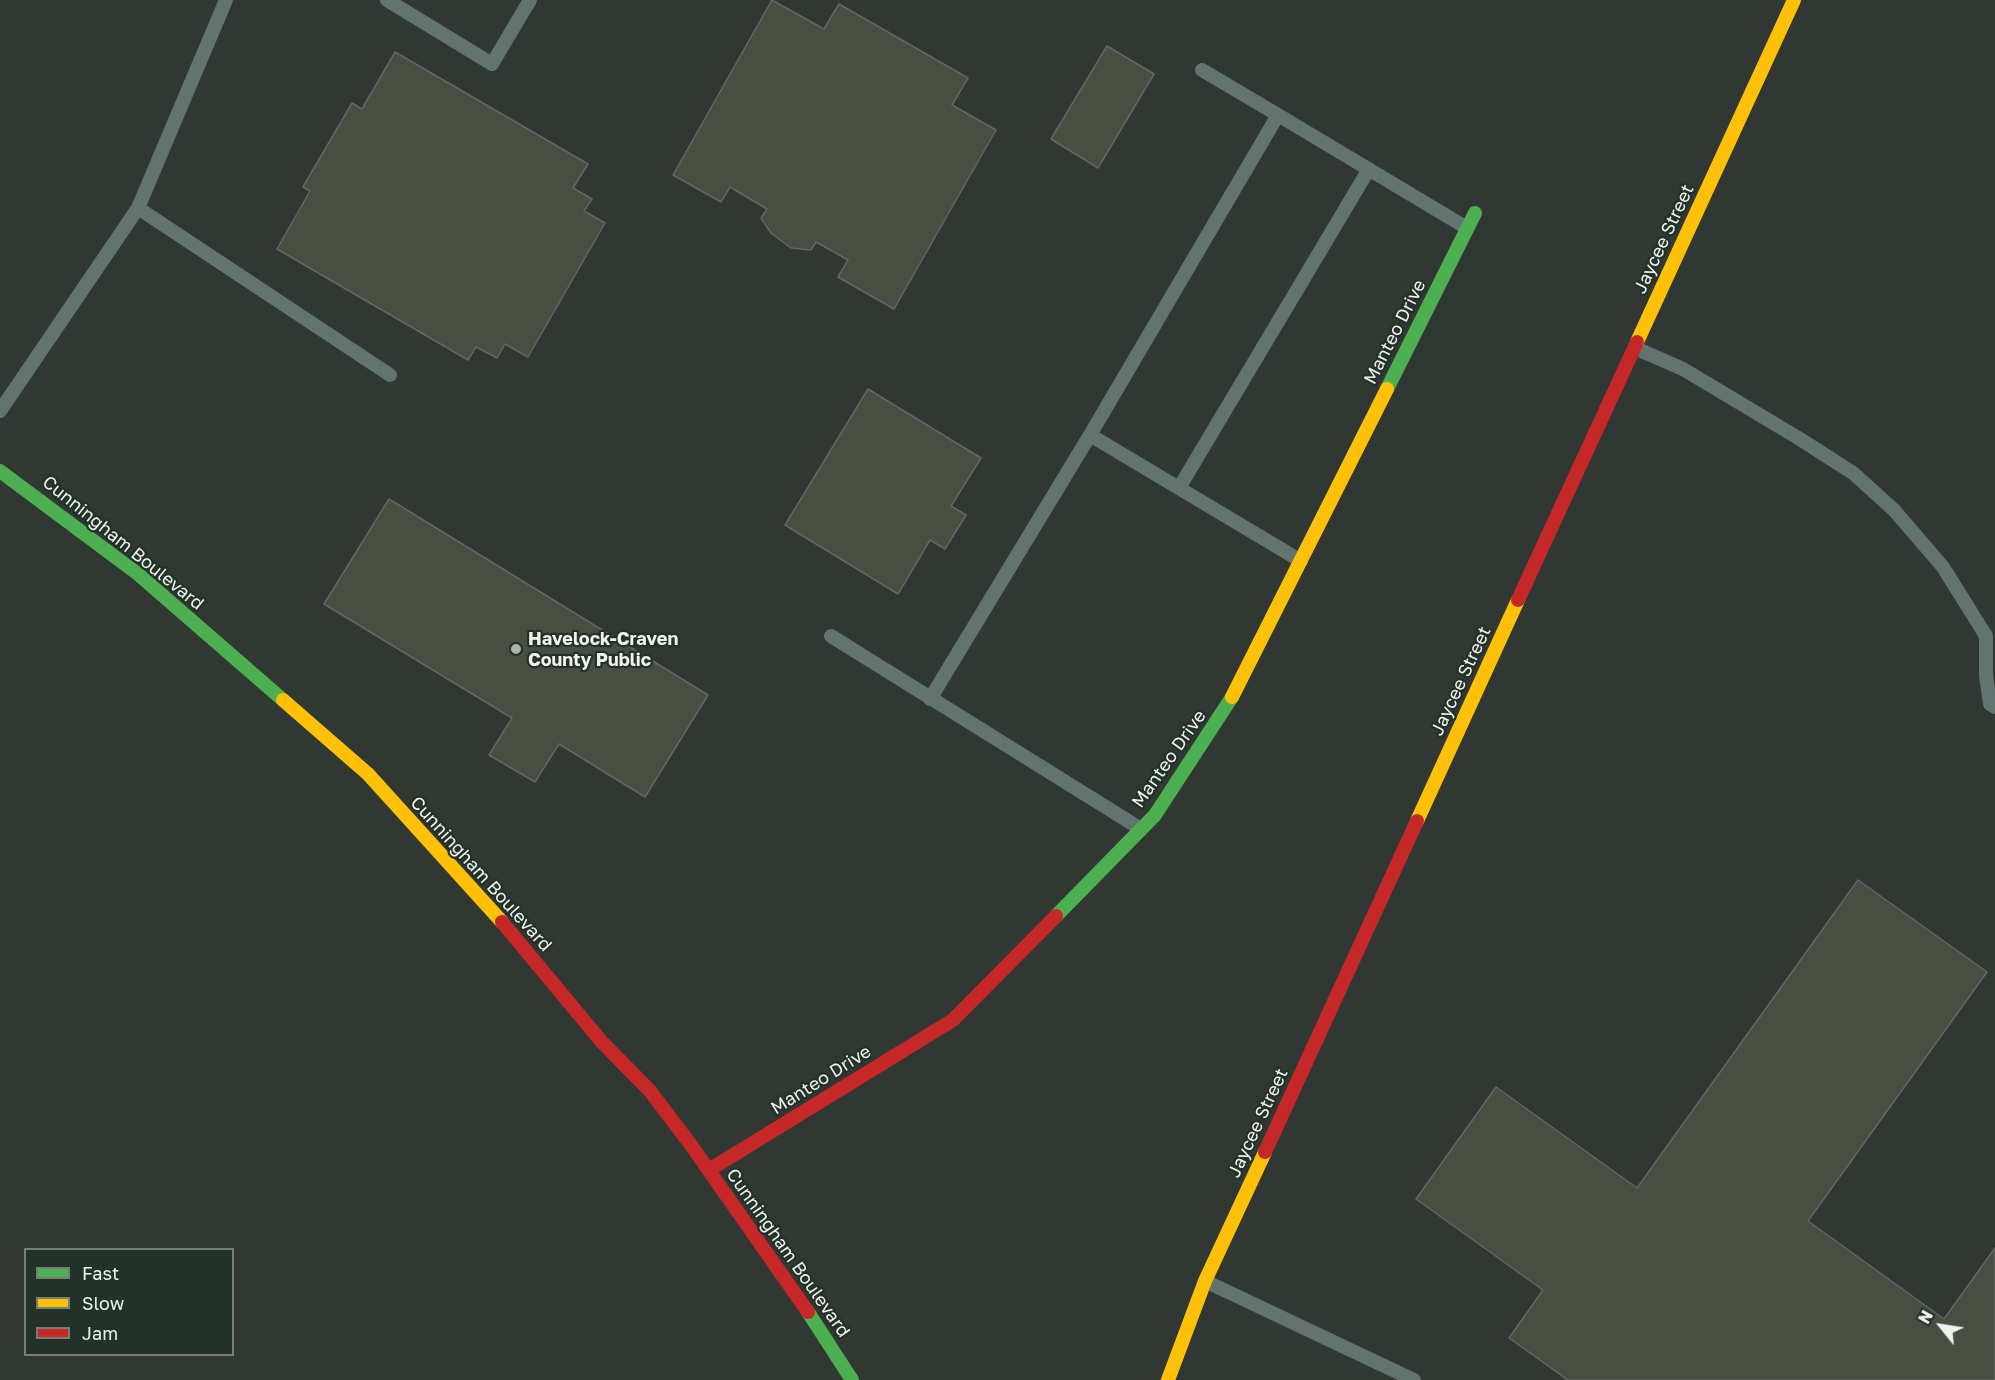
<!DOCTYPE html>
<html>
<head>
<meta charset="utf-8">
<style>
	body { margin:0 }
	#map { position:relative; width:1995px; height:1380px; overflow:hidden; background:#313833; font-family:"Golos Text",sans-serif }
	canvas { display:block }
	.legend { position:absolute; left:24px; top:1248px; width:210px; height:108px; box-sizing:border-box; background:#243128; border:2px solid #747f77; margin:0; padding:8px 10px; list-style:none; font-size:18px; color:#edf4ee }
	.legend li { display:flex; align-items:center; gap:12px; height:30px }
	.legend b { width:30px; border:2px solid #747f77 }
	.north { position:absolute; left:1911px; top:1296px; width:60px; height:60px; -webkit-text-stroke:4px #243128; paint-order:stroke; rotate:300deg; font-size:16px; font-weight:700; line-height:24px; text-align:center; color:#edf4ee }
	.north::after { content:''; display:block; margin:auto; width:21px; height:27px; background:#edf4ee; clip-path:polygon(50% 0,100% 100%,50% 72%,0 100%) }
</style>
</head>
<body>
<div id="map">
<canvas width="1995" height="1380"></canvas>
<ul class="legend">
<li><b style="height:8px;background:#4caf50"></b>Fast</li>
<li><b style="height:8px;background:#ffc107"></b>Slow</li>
<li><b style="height:8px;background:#c62828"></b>Jam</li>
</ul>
<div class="north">N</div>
</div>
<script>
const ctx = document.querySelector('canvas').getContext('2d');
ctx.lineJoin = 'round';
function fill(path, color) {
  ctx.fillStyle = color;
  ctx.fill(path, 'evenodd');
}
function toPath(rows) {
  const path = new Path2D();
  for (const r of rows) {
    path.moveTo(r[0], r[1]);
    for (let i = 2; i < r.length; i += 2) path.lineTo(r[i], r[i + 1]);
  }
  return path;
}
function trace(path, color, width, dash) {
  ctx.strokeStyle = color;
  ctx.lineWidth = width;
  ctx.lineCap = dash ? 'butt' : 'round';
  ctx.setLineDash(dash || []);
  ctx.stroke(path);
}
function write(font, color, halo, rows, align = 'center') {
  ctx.font = font + ' "Golos Text",sans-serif';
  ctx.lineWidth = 4.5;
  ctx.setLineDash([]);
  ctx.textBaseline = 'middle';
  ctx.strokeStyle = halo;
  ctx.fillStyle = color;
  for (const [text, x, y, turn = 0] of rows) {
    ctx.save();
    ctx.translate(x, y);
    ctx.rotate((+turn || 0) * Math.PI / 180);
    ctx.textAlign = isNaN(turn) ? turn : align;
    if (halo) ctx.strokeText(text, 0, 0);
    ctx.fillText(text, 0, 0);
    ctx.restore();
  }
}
const building = toPath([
	[772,0,824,29,839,4,968,78,952,105,996,130,894,309,838,277,848,260,816,242,811,250,791,248,771,233,761,218,767,209,730,187,721,202,673,175,772,0],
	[1107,46,1154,74,1098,168,1051,139,1107,46],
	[395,52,588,164,573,188,592,199,584,211,605,223,528,357,505,344,497,358,476,347,468,360,277,249,310,191,303,187,352,103,362,109,395,52],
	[868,389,981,458,951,506,966,515,945,549,930,540,898,594,785,525,868,389],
	[389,499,708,695,645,797,559,744,535,782,489,755,512,718,324,604,389,499],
	[1858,880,1987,972,1808,1221,1944,1319,1995,1248,1995,1380,1568,1380,1509,1338,1543,1290,1416,1199,1496,1087,1637,1188,1858,880]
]);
fill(building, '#484e42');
trace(building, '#646762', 1.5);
trace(toPath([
	[387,0,492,64,530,0],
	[1202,70,1278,115],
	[138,208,390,375],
	[1635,348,1683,369,1800,439,1853,473,1894,510,1943,567,1986,636,1986,675,1990,704,1995,707],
	[0,411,138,208,226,0],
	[1090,435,1278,115,1467,228],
	[1179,488,1369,169],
	[831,636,1141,829],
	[930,699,1090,435,1301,561],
	[1205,1281,1414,1380]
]), '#617470', 14);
trace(toPath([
	[1387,389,1475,213],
	[0,471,138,574,283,700],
	[1056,916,1155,815,1232,697],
	[808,1312,852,1380]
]), '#4caf50', 14);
trace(toPath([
	[1637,342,1794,0],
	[1232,697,1387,389],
	[283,700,368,774,502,922],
	[1417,821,1518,600],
	[1168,1380,1205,1281,1265,1152]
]), '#ffc107', 14);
trace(toPath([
	[1518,600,1637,342],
	[502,922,601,1041,650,1091,691,1145,808,1312],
	[1265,1152,1417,821],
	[709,1170,953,1020,1056,916]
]), '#c62828', 14);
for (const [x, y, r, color] of [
	[516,649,6,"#abb2ad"]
]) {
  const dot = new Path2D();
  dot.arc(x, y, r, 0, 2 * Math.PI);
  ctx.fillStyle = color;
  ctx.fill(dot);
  trace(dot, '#243128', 2);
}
write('18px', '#edf4ee', '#243128', [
	["Jaycee Street",1664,239,-65],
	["Manteo Drive",1395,332,-63],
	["Cunningham Boulevard",123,543,39],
	["Jaycee Street",1461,681,-65],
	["Manteo Drive",1169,759,-55],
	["Cunningham Boulevard",481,874,48],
	["Manteo Drive",821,1080,-32],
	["Jaycee Street",1258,1123,-65],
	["Cunningham Boulevard",788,1253,55]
]);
write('bold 18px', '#edf4ee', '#243128', [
	["Havelock-Craven",528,639],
	["County Public",528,660]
], 'left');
</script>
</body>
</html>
